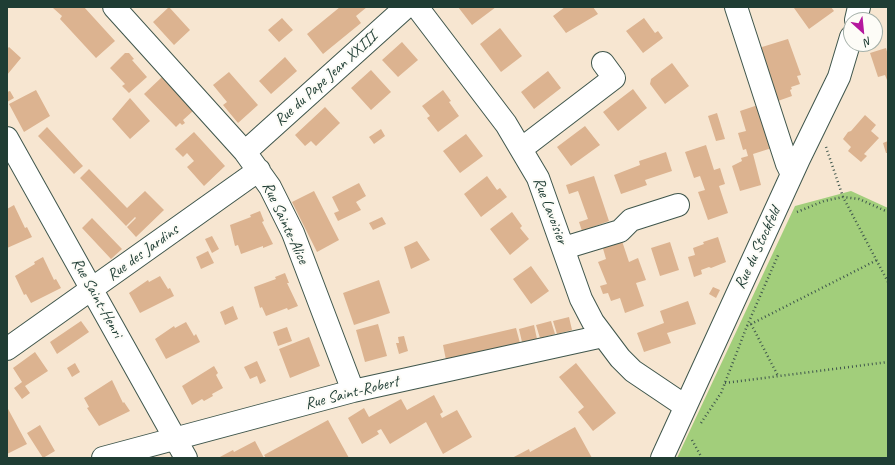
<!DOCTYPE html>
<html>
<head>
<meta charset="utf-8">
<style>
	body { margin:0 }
	#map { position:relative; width:895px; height:465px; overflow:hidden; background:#f7e6d1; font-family:Caveat,sans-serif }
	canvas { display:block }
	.frame { position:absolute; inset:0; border:8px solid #1f3d34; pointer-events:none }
	.north { position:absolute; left:843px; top:12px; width:40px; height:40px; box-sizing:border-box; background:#fdfcf7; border:1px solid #a4b0a9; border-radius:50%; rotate:153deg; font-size:11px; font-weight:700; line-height:16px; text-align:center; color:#1f3d34 }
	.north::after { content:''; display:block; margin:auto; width:14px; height:18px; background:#b5179e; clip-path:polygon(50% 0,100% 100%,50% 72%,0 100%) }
</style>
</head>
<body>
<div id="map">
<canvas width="895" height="465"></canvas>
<div class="frame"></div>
<div class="north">N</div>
</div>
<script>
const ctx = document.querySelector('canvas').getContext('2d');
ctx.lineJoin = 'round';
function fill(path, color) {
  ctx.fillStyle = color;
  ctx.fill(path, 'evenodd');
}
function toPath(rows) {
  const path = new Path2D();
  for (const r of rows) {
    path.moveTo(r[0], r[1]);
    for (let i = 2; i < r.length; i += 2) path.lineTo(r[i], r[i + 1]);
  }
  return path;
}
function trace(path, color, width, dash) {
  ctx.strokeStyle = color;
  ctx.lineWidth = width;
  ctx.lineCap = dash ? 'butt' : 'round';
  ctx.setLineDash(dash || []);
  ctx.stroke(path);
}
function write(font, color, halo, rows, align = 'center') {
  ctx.font = font + ' Caveat,sans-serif';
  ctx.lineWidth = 4;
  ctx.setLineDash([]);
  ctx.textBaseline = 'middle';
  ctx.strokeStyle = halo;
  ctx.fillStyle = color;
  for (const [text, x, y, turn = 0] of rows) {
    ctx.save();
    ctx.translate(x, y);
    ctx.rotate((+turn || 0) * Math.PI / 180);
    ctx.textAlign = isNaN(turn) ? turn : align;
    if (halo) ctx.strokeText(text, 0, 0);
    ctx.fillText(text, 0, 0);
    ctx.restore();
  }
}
fill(toPath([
	[851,191,888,208,888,458,677,458,795,206]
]), '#a2ce7b');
fill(toPath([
	[54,7,84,7,115,41,96,58,60,19,62,16,53,8],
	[169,7,190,30,174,45,153,22],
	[340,7,367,7,356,16,361,23,323,54,307,34],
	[458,7,496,7,472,25],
	[565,7,593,7,598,14,566,33,553,16],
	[795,7,831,7,834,11,809,29,794,8],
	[282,18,293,30,279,42,268,30],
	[644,18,655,33,658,31,663,38,643,53,626,31],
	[500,28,522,56,501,72,480,44],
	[788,39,801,75,797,76,800,84,791,87,792,89,790,90,792,96,775,102,760,51,762,47],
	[402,42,418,60,398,77,382,60],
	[9,47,21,58,7,75,7,49],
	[886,48,888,55,887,80,885,75,878,77,870,53],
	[125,53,129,53,134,59,132,60,147,77,129,93,122,86,125,84,110,68],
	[285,57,297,71,271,94,259,81],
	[672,63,689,86,665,104,650,84,651,79],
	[371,70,391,92,371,110,351,88],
	[548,71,561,88,534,109,521,92],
	[229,72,258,105,238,123,223,105,227,102,213,85],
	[162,77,193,111,183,120,185,123,182,125,180,123,176,127,144,94],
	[633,89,647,108,618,131,603,112],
	[36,90,50,116,24,132,9,104],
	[443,90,451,101,449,102,459,116,438,132,427,118,430,116,422,106],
	[10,91,14,98,7,102,7,92],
	[130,98,150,121,130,139,112,119],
	[761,104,775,147,753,154,761,185,740,191,732,166,742,161,741,158,748,156,746,149,743,150,738,133,746,131,740,111],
	[325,107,340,123,316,146,311,141,305,146,295,135],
	[717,113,725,139,716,141,708,116],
	[865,115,876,125,871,131,879,138,864,154,867,156,861,162,848,151,851,147,843,139,848,132,851,131],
	[585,126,600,145,571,166,557,147],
	[47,127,83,166,74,174,38,136],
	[381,129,385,136,374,144,369,137],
	[194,132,225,166,204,186,187,167,194,161,187,153,183,157,175,149],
	[466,134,483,156,460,173,443,151],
	[888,141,888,153,886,153,883,143],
	[706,145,714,170,720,168,725,184,719,186,728,213,708,220,698,192,705,190,700,176,694,178,685,152],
	[666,152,672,171,645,180,647,185,621,194,614,175,640,165,639,161],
	[89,169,127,208,145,191,164,210,136,237,127,227,136,218,135,217,126,226,80,178],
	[487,176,497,190,500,188,507,197,481,217,464,194],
	[594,176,609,221,582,231,579,222,588,219,578,191,569,194,566,185],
	[359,183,366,196,356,202,361,210,338,221,334,213,339,211,332,197],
	[314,191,339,240,317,252,292,202],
	[14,205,25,228,27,227,32,237,7,248,7,209],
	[260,211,264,221,262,222,273,244,263,248,263,246,241,254,238,245,235,246,230,225,251,217,250,215],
	[512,212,522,226,520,228,529,239,510,255,490,229],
	[382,217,386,224,373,230,369,223],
	[92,218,122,249,111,259,82,228],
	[212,236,219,249,212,253,205,239],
	[718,237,726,262,711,268,709,267,701,270,702,274,694,277,688,257,695,255,693,248,704,244,703,242],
	[621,238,629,262,638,258,646,280,636,283,644,306,625,313,620,298,611,301,608,293,603,294,600,286,607,284,598,262,606,259,602,245],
	[417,241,430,260,411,269,404,247],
	[670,242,679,270,660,276,651,248],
	[208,251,214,263,201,269,196,257],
	[43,257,54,280,56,279,61,288,31,303,26,294,24,295,15,276,35,264,34,262],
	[531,266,549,291,531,304,513,279],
	[285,273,289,283,287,283,298,306,288,310,287,308,266,316,262,307,260,308,254,287,276,279,275,277],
	[160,276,168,289,170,288,174,296,140,313,129,293,148,280,149,282],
	[379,280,390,313,354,325,343,293],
	[713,287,720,290,716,298,709,294],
	[688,301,696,324,667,333,671,343,644,352,637,333,664,323,660,311],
	[233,306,238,319,225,325,220,312],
	[569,317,572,330,557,334,553,321],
	[81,321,89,332,57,354,50,342],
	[551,321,555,334,540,338,536,325],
	[186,322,194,336,196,334,200,342,166,359,155,339,174,326,175,328],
	[378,324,387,356,365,362,356,330],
	[534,325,537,339,522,342,519,329],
	[287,327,292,341,278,346,273,332],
	[516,328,520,343,446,360,443,345],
	[404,336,408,351,399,354,396,343,399,343,398,337],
	[309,337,320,366,290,378,279,349],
	[35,352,48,371,25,386,30,393,22,399,14,388,22,382,13,368],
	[257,361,266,381,260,384,257,376,250,379,244,367],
	[75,363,80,372,72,377,67,368],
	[576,363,616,413,593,431,578,412,584,407,559,377],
	[214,366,218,373,216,375,223,388,212,394,213,396,204,401,202,399,192,405,182,386],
	[112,380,123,403,124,402,130,411,99,426,87,408,89,407,84,398],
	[434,395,443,412,440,414,442,418,457,410,472,437,443,454,426,422,390,444,381,429,377,431,379,434,362,444,348,418,364,408,369,417,401,399,407,410],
	[7,407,27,444,7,454],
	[328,420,349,458,266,458,264,455],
	[40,425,55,451,43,458,27,433],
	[575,427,592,458,512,458,529,449,530,452],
	[255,441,264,458,218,458,233,450,234,452]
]), '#dcb390');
const minor = toPath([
	[114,7,245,152,270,187,293,233,353,391],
	[417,7,506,124,538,178,581,299,593,322,620,358,633,371,685,406],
	[736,7,787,164,792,174],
	[856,20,859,7],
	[7,138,186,458],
	[521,149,614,78,603,63],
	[245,152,406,7],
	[564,248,620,231,631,220,678,205],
	[7,349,259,170],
	[103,458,353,391,603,336],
	[662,458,799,159,839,77,851,37]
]);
trace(minor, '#3f564c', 24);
trace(toPath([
	[826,147,843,197,888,282],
	[797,212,824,201,843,197,859,199,888,212],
	[751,324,778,376],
	[747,326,779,253],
	[725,383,888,362],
	[701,423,721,393,747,326,877,260],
	[692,440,702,458]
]), '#3f564c', 2.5, [1, 3]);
trace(minor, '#fff', 22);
write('16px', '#1f3d34', '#fdfcf7', [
	["Rue du Pape Jean XXIII",326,79,-42],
	["Rue Lavoisier",550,211,69],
	["Rue Sainte-Alice",285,223,65],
	["Rue du Stockfeld",758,248,-65],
	["Rue des Jardins",143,253,-36],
	["Rue Saint-Henri",97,298,61],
	["Rue Saint-Robert",352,393,-14]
]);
</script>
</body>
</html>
